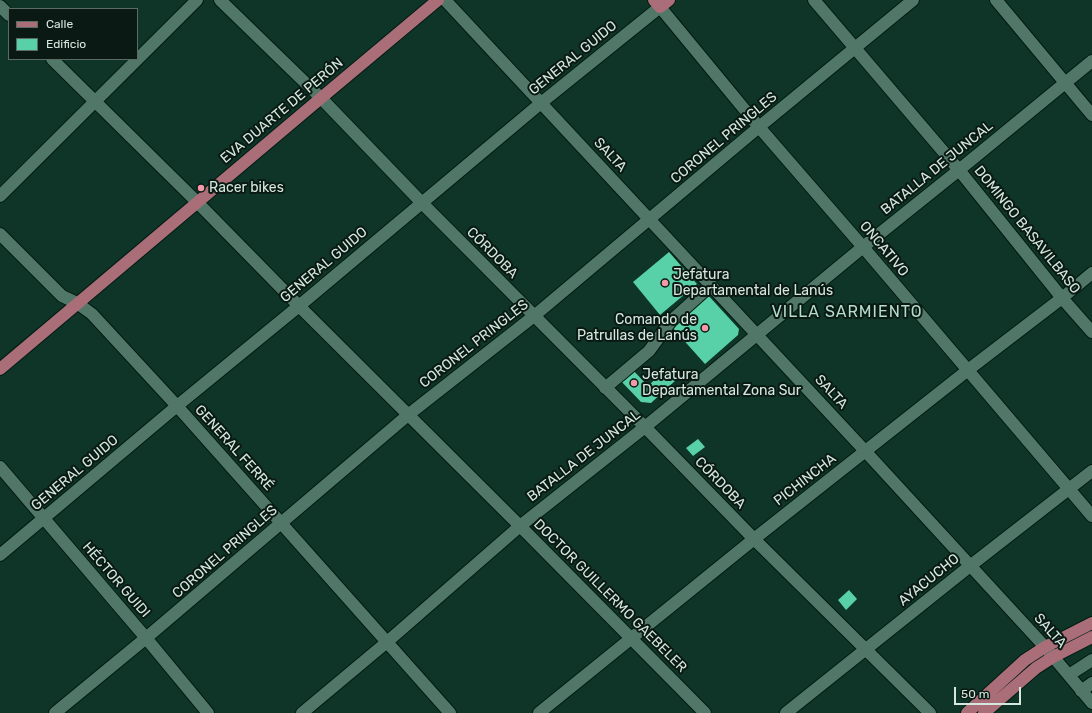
<!DOCTYPE html>
<html>
<head>
<meta charset="utf-8">
<style>
	body { margin:0 }
	#map { position:relative; width:1092px; height:713px; overflow:hidden; background:#0f3528; font-family:Rubik,sans-serif }
	canvas { display:block }
	.legend { position:absolute; left:8px; top:8px; width:130px; height:52px; box-sizing:border-box; background:#0a1913; border:1px solid #5b6c65; margin:0; padding:5px 7px; list-style:none; font-size:12px; color:#d4e8df }
	.legend li { display:flex; align-items:center; gap:8px; height:20px }
	.legend b { width:20px; border:1px solid #5b6c65 }
	.scale { position:absolute; left:954px; top:687px; width:67px; height:18px; box-sizing:border-box; border:2px solid #d4e8df; border-top:0; padding-left:5px; font-size:12px; line-height:14px; white-space:nowrap; color:#d4e8df; -webkit-text-stroke:3px #0a1913; paint-order:stroke }
</style>
</head>
<body>
<div id="map">
<canvas width="1092" height="713"></canvas>
<ul class="legend">
<li><b style="height:5px;background:#aa6e78"></b>Calle</li>
<li><b style="height:11px;background:#58d1a8"></b>Edificio</li>
</ul>
<div class="scale">50 m</div>
</div>
<script>
const ctx = document.querySelector('canvas').getContext('2d');
ctx.lineJoin = 'round';
function fill(path, color) {
  ctx.fillStyle = color;
  ctx.fill(path, 'evenodd');
}
function toPath(rows) {
  const path = new Path2D();
  for (const r of rows) {
    path.moveTo(r[0], r[1]);
    for (let i = 2; i < r.length; i += 2) path.lineTo(r[i], r[i + 1]);
  }
  return path;
}
function trace(path, color, width, dash) {
  ctx.strokeStyle = color;
  ctx.lineWidth = width;
  ctx.lineCap = dash ? 'butt' : 'round';
  ctx.setLineDash(dash || []);
  ctx.stroke(path);
}
function write(font, color, halo, rows, align = 'center') {
  ctx.font = font + ' Rubik,sans-serif';
  ctx.lineWidth = 4;
  ctx.setLineDash([]);
  ctx.textBaseline = 'middle';
  ctx.strokeStyle = halo;
  ctx.fillStyle = color;
  for (const [text, x, y, turn = 0] of rows) {
    ctx.save();
    ctx.translate(x, y);
    ctx.rotate((+turn || 0) * Math.PI / 180);
    ctx.textAlign = isNaN(turn) ? turn : align;
    if (halo) ctx.strokeText(text, 0, 0);
    ctx.fillText(text, 0, 0);
    ctx.restore();
  }
}
fill(toPath([
	[669,252,697,284,660,315,633,282],
	[707,294,739,329,738,335,705,364,671,326],
	[631,368,648,386,666,369,676,380,651,403,641,402,619,379],
	[698,439,705,447,693,456,686,448],
	[849,590,857,599,846,610,838,600]
]), '#58d1a8');
const minor = toPath([
	[220,0,321,98,422,203,645,427,754,539,930,713],
	[445,0,866,452,1045,647,1092,703],
	[814,0,959,170,1062,298,1092,332],
	[996,0,1092,115],
	[0,6,9,15],
	[52,59,197,202,299,306,520,526,705,713],
	[0,196,197,0],
	[0,234,62,296,77,303,92,314,177,406,450,713],
	[605,388,649,351,671,321,711,285],
	[0,467,146,638,208,713],
	[0,555,177,406,299,306,541,103,660,7,759,127,863,247,1092,516],
	[1069,675,1092,660],
	[1081,691,1092,683],
	[55,713,146,638,408,415,534,316,759,127,913,0],
	[302,713,387,642,520,526,645,427,863,247,959,170,1092,61],
	[539,713,754,539,968,370,1062,298,1092,273],
	[786,713,970,566,1092,471]
]);
const major = toPath([
	[654,0,660,7,669,0],
	[0,369,321,98,438,0],
	[967,713,1025,660,1045,647,1092,623],
	[984,713,1036,668,1053,657,1092,637]
]);
trace(minor, '#011b12', 14);
trace(major, '#011b12', 14);
trace(minor, '#517768', 12);
trace(major, '#aa6e78', 12);
for (const [x, y, r, color] of [
	[201,188,4,"#f39aa8"],
	[665,283,4,"#f39aa8"],
	[705,328,4,"#f39aa8"],
	[634,383,4,"#f39aa8"]
]) {
  const dot = new Path2D();
  dot.arc(x, y, r, 0, 2 * Math.PI);
  ctx.fillStyle = color;
  ctx.fill(dot);
  trace(dot, '#0a1913', 1.5);
}
write('14px', '#d4e8df', '#0a1913', [
	["GENERAL GUIDO",573,58,-39],
	["EVA DUARTE DE PERÓN",282,111,-40],
	["CORONEL PRINGLES",724,138,-40],
	["SALTA",610,155,47],
	["BATALLA DE JUNCAL",937,168,-39],
	["DOMINGO BASAVILBASO",1027,230,51],
	["ONCATIVO",884,249,50],
	["CÓRDOBA",492,253,45],
	["GENERAL GUIDO",324,265,-40],
	["CORONEL PRINGLES",474,344,-38],
	["SALTA",831,392,47],
	["GENERAL FERRÉ",234,448,48],
	["BATALLA DE JUNCAL",584,456,-38],
	["GENERAL GUIDO",75,473,-40],
	["PICHINCHA",805,480,-38],
	["CÓRDOBA",720,483,46],
	["CORONEL PRINGLES",225,552,-41],
	["HÉCTOR GUIDI",116,580,49],
	["AYACUCHO",929,580,-39],
	["DOCTOR GUILLERMO GAEBELER",610,596,45],
	["SALTA",1050,631,48]
]);
write('14px', '#d4e8df', '#0a1913', [
	["Racer bikes",209,188],
	["Jefatura",673,275],
	["Departamental de Lanús",673,291],
	["Comando de",697,320,"right"],
	["Patrullas de Lanús",697,336,"right"],
	["Jefatura",642,375],
	["Departamental Zona Sur",642,391]
], 'left');
ctx.letterSpacing = '1px';
write('16px', '#b3dccb', '#0a1913', [
	["VILLA SARMIENTO",847,312]
]);
ctx.letterSpacing = '0px';
</script>
</body>
</html>
